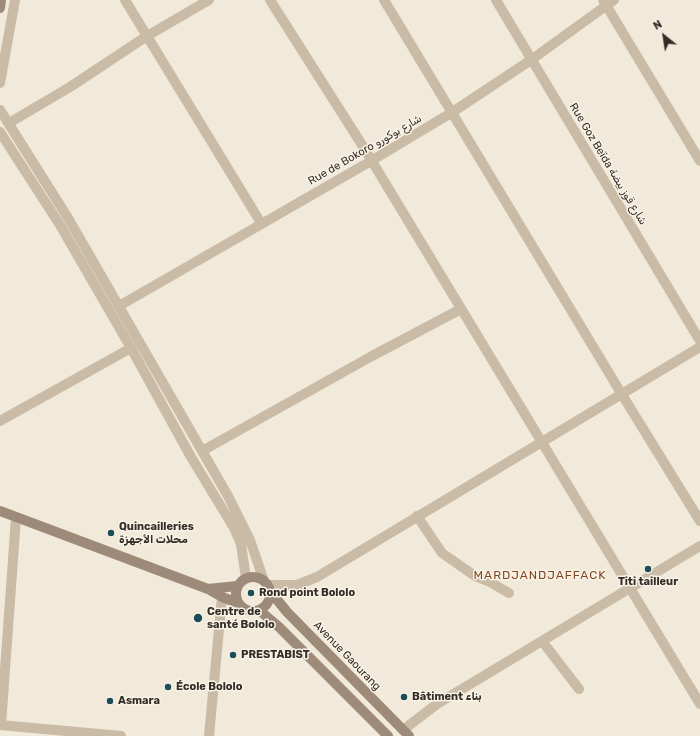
<!DOCTYPE html>
<html>
<head>
<meta charset="utf-8">
<style>
	body { margin:0 }
	#map { position:relative; width:700px; height:736px; overflow:hidden; background:#f1e9da; font-family:Rubik,sans-serif }
	canvas { display:block }
	.north { position:absolute; left:644px; top:16px; width:40px; height:40px; -webkit-text-stroke:3px #f9f3e7; paint-order:stroke; rotate:330deg; font-size:11px; font-weight:700; line-height:16px; text-align:center; color:#352d27 }
	.north::after { content:''; display:block; margin:auto; width:14px; height:18px; background:#352d27; clip-path:polygon(50% 0,100% 100%,50% 72%,0 100%) }
</style>
</head>
<body>
<div id="map">
<canvas width="700" height="736"></canvas>
<div class="north">N</div>
</div>
<script>
const ctx = document.querySelector('canvas').getContext('2d');
ctx.lineJoin = 'round';
function toPath(rows) {
  const path = new Path2D();
  for (const r of rows) {
    if (r.length === 3) {
      path.moveTo(r[0] + r[2], r[1]);
      path.arc(r[0], r[1], r[2], 0, 2 * Math.PI);
      continue;
    }
    path.moveTo(r[0], r[1]);
    for (let i = 2; i < r.length; i += 2) path.lineTo(r[i], r[i + 1]);
  }
  return path;
}
function trace(path, color, width, dash) {
  ctx.strokeStyle = color;
  ctx.lineWidth = width;
  ctx.lineCap = dash ? 'butt' : 'round';
  ctx.setLineDash(dash || []);
  ctx.stroke(path);
}
function write(font, color, halo, rows, align = 'center') {
  ctx.font = font + ' Rubik,Vazirmatn,sans-serif';
  ctx.lineWidth = 3;
  ctx.setLineDash([]);
  ctx.textBaseline = 'middle';
  ctx.strokeStyle = halo;
  ctx.fillStyle = color;
  for (const [text, x, y, turn = 0] of rows) {
    ctx.save();
    ctx.translate(x, y);
    ctx.rotate((+turn || 0) * Math.PI / 180);
    ctx.textAlign = isNaN(turn) ? turn : align;
    if (halo) ctx.strokeText(text, 0, 0);
    ctx.fillText(text, 0, 0);
    ctx.restore();
  }
}
trace(toPath([
	[125,0,261,223],
	[270,0,364,148,700,704],
	[384,0,621,393,700,521],
	[496,0,700,341],
	[603,0,700,161],
	[0,110,68,218,228,496,250,540,264,581],
	[9,123,70,87,147,36,209,0],
	[0,132,60,225,131,348,191,457,234,528,241,544,246,578],
	[119,306,371,161,451,113,531,60,614,0],
	[0,421,131,348],
	[202,451,372,356,461,309],
	[417,516,442,553,475,576,488,581,509,593],
	[268,585,297,585,317,577,700,347],
	[542,641,579,689],
	[1,725,16,518],
	[403,730,437,704,700,546],
	[209,736,222,597]
]), '#c9bba6', 10);
trace(toPath([
	[0,83,15,0],
	[0,725,121,736]
]), '#c9bba6', 10);
trace(toPath([
	[0,8,1,0],
	[0,511,208,589,222,597,238,603],
	[253,594,17],
	[208,589,237,586],
	[270,591,287,612,409,736],
	[259,610,279,627,388,736]
]), '#9d8a78', 10);
for (const [x, y, r, color] of [
	[111,533,4,"#1d4b56"],
	[648,569,4,"#1d4b56"],
	[251,593,4,"#1d4b56"],
	[198,618,5,"#1d4b56"],
	[233,655,4,"#1d4b56"],
	[168,687,4,"#1d4b56"],
	[404,697,4,"#1d4b56"],
	[110,701,4,"#1d4b56"]
]) {
  const dot = new Path2D();
  dot.arc(x, y, r, 0, 2 * Math.PI);
  ctx.fillStyle = color;
  ctx.fill(dot);
  trace(dot, '#f9f3e7', 1.5);
}
write('11px', '#352d27', '#f9f3e7', [
	["Rue de Bokoro شارع بوكورو",365,150,-30],
	["Rue Goz Beïda شارع قوز بيضة",608,164,59],
	["Avenue Gaourang",347,656,46]
]);
write('bold 11px', '#352d27', '#f9f3e7', [
	["Quincailleries",119,527],
	["محلات الأجهزة",119,540],
	["Titi tailleur",648,582,"center"],
	["Rond point Bololo",259,593],
	["Centre de",207,612],
	["santé Bololo",207,625],
	["PRESTABIST",241,655],
	["École Bololo",176,687],
	["Bâtiment بناء",412,697],
	["Asmara",118,701]
], 'left');
ctx.letterSpacing = '1px';
write('12px', '#834521', '#f9f3e7', [
	["MARDJANDJAFFACK",540,576]
]);
ctx.letterSpacing = '0px';
</script>
</body>
</html>
